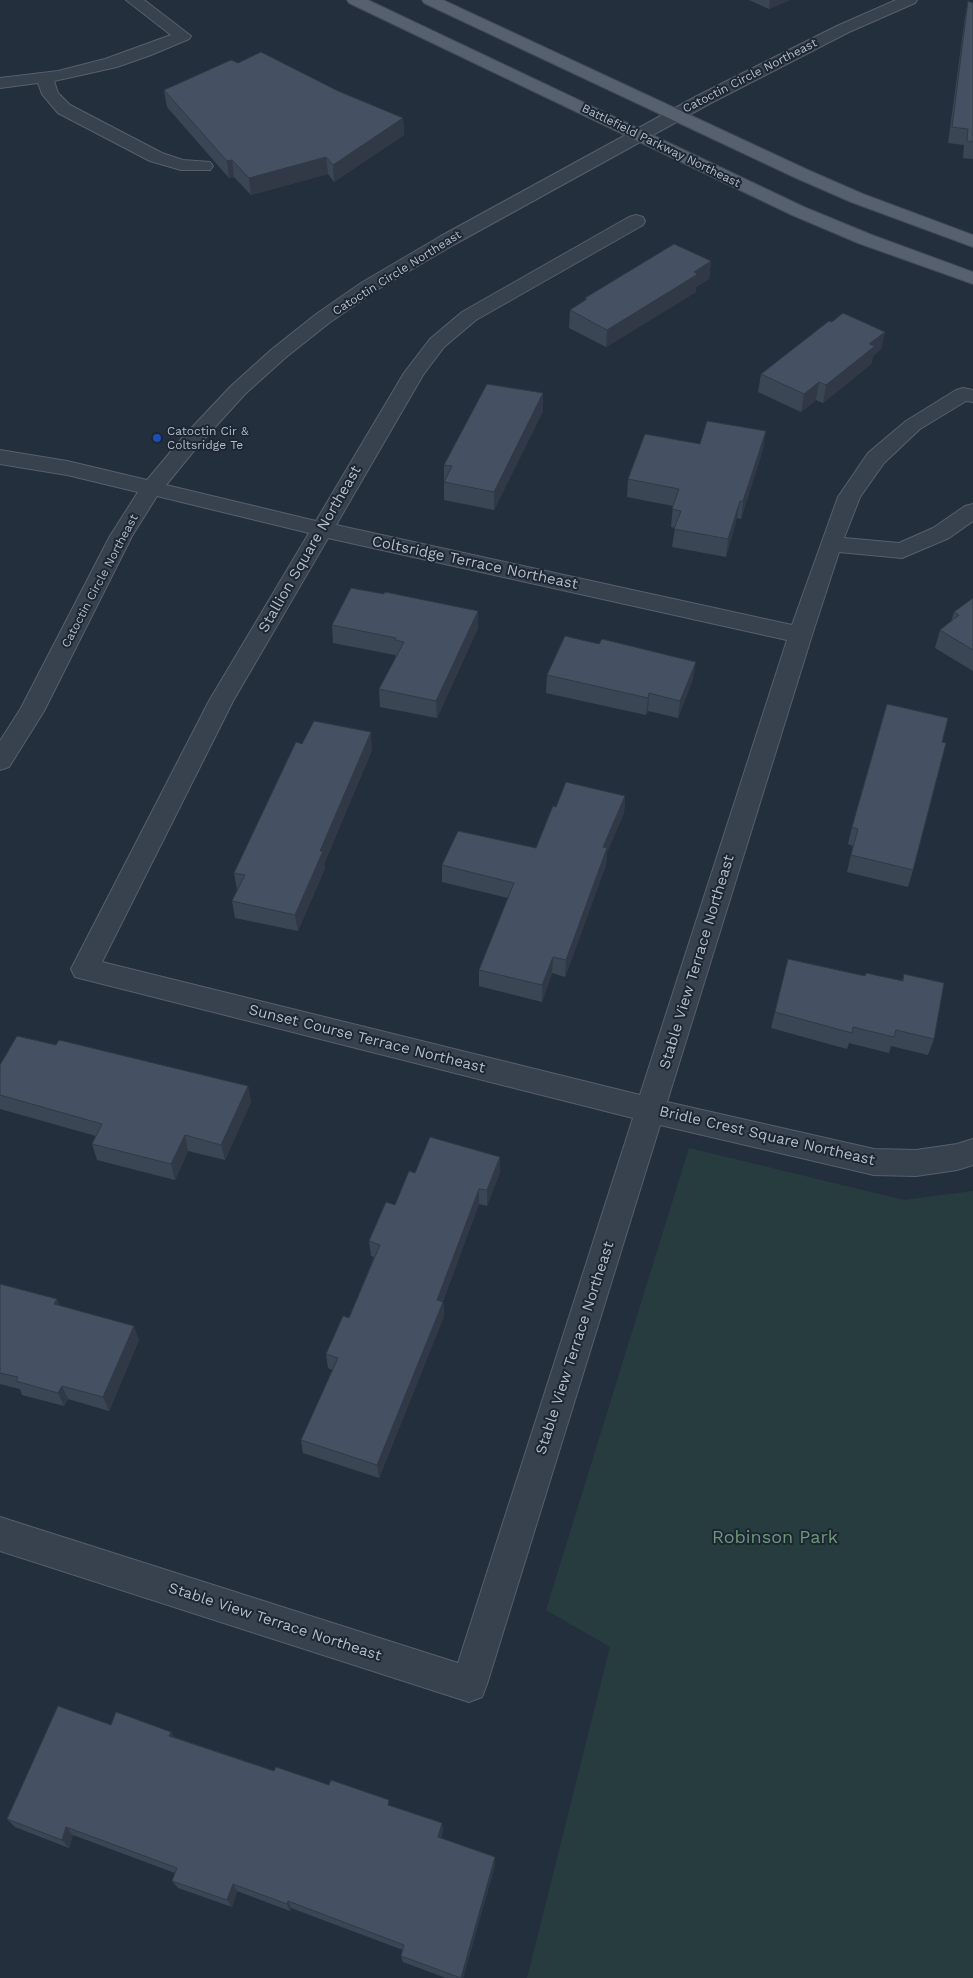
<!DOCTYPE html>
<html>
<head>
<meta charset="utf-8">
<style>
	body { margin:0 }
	canvas { display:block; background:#242f3e }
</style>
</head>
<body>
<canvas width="973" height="1978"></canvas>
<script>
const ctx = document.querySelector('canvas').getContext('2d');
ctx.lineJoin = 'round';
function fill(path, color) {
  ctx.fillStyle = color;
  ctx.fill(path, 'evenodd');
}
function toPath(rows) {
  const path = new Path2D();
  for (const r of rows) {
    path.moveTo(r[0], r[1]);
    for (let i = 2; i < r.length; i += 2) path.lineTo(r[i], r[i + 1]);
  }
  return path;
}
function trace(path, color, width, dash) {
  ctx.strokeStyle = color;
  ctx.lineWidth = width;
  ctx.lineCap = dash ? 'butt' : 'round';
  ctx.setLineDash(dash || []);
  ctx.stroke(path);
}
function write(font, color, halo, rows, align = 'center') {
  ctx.font = font + ' "Work Sans",sans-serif';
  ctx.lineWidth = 4;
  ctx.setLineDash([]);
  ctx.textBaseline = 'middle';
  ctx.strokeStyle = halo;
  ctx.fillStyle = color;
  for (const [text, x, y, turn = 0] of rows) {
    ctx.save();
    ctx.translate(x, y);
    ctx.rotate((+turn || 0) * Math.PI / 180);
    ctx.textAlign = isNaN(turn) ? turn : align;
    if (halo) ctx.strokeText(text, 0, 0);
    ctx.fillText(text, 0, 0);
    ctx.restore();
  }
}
fill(toPath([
	[689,1148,904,1200,973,1191,973,1978,527,1978,610,1647,546,1610]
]), '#263c3f');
const minor = toPath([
	[126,0,144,0,191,36,189,39,151,55,117,67,54,81,58,93,70,105,162,153,183,160,210,162,213,166,210,170,181,170,150,161,58,113,42,94,38,83,0,88,0,78,58,71,105,59,171,35,126,0],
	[896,0,917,0,915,3,849,32,709,104,455,244,375,291,329,323,285,358,245,394,197,447,166,485,316,521,404,373,430,339,462,312,629,217,636,215,643,217,645,221,643,225,476,320,444,347,423,375,336,525,792,625,838,497,868,453,906,421,956,390,963,388,973,390,973,402,966,401,920,429,884,463,860,497,844,538,899,543,933,528,965,506,973,504,973,521,949,538,902,558,839,552,812,635,667,1102,874,1149,916,1150,957,1144,973,1139,973,1165,957,1170,916,1176,874,1175,660,1125,487,1684,482,1697,469,1702,0,1551,0,1517,458,1663,633,1118,75,977,71,969,209,701,309,533,157,496,132,536,44,711,9,767,0,770,0,741,21,708,110,536,138,492,67,475,0,464,0,450,67,461,147,480,183,437,231,386,271,350,315,315,361,283,441,236,697,96,837,26,896,0],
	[328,538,787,640,640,1095,102,962,233,701,328,538]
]);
const major = toPath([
	[347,0,368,0,804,207,872,235,973,272,973,284,858,243,792,215,349,3,347,0],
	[422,0,443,0,808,170,863,194,973,235,973,247,851,202,796,178,424,3,422,0]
]);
trace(minor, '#565f6c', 2);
trace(major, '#414a57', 2);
fill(minor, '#38414e');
fill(major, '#56606e');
fill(toPath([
	[749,0,790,0,769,9],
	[968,1,973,3,973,159,963,158,964,145,948,143,965,17],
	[238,63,338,91,403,118,404,135,334,182,328,174,251,195,234,177,229,178,167,107,164,90],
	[711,261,709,279,696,287,696,292,606,347,569,328,570,310,585,301,585,298],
	[832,322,885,332,881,349,873,356,871,364,823,403,816,400,801,412,758,392,761,374],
	[543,393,543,411,494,510,444,500,444,465],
	[700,444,763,449,741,519,737,518,726,557,672,547,675,528,671,527,673,506,627,497,628,479],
	[973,598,973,671,935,648,940,630,951,622,954,612],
	[478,611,478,628,437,718,380,707,379,689,396,658,395,655,333,643,332,625],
	[547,675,693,679,678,718,648,711,646,715,546,693],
	[942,742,913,870,908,887,847,872,853,846,848,844,852,827],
	[302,744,372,750,324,864,325,868,298,931,235,918,232,901,237,890,234,873],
	[625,796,624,813,607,852,606,865,565,977,552,973,542,1002,479,986,479,970,508,898,442,882,442,865,536,848],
	[904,974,934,1039,928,1055,891,1046,889,1053,849,1043,847,1049,771,1028,775,1012,865,976,902,981],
	[56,1045,248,1086,251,1102,225,1160,188,1151,175,1180,97,1160,92,1144,96,1136,0,1109,0,1065],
	[500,1172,487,1206,479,1204,443,1301,444,1316,379,1478,303,1453,301,1440,333,1370,328,1368,326,1354,349,1318,374,1257,371,1256,369,1241,395,1205,415,1173],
	[0,1284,57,1299,59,1305,139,1340,109,1411,68,1399,64,1406,22,1395,20,1389,0,1384],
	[111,1725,171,1732,174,1737,274,1771,391,1806,442,1823,443,1832,441,1838,495,1857,495,1865,463,1978,446,1978,403,1962,401,1956,403,1950,291,1908,290,1911,237,1891,232,1907,178,1888,172,1881,175,1873,73,1835,69,1848,15,1827,7,1819]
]), '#3b4654');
fill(toPath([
	[770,0,790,0,769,9],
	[403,118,404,135,334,182,333,165],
	[326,157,328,174,251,195,249,178],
	[232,160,234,177,229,178,227,161],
	[711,261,709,279,696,287,696,292,606,347,607,330],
	[885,332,881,349,873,356,871,364,823,403,826,385,869,344],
	[819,382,816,400,801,412,804,394],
	[543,393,543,411,494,510,494,492],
	[766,431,763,449,741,519,743,501],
	[740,501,737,518,726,557,728,539],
	[478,611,478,628,437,718,436,701],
	[696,662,693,679,678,718,680,701],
	[649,693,648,711,646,715,648,698],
	[371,732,372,750,324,864,325,868,298,931,295,915,320,851],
	[625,796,624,813,607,852,606,865,565,977,566,960,603,847],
	[553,957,552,973,542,1002,542,985],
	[248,1086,251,1102,225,1160,221,1145],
	[185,1135,188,1151,175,1180,171,1164],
	[500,1157,500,1172,487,1206,487,1190],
	[479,1189,479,1204,438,1314,437,1300],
	[57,1299,63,1313,54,1304],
	[443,1302,444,1316,379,1478,377,1465],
	[134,1326,139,1340,109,1411,103,1397],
	[62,1386,68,1399,64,1406,58,1393],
	[171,1732,176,1741,169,1736],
	[442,1823,443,1832,439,1845,438,1837],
	[66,1827,73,1835,69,1848,62,1840],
	[495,1857,495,1865,463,1978,461,1978],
	[233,1884,237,1891,232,1907,227,1900],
	[288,1901,291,1908,290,1911,287,1904]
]), '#303945');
const building = toPath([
	[968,1,973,3,973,142,967,141,968,129,952,127,968,1],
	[261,52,338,91,403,118,333,165,326,157,249,178,232,160,227,161,164,90,231,60,238,63,261,52],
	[674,244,711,261,694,272,698,274,607,330,570,310,587,299,585,298,674,244],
	[843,313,885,332,869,344,875,346,826,385,819,382,804,394,761,374,829,321,832,322,843,313],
	[487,384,543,393,494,492,444,482,452,466,444,465,487,384],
	[707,421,766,431,743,501,740,501,728,539,674,529,681,511,672,509,679,489,628,479,645,434,700,444,707,421],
	[351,588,384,594,385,592,478,611,436,701,379,689,404,642,395,640,396,638,332,625,351,588],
	[973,598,973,650,940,630,959,615,954,612,973,598],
	[565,636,599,644,602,639,696,662,680,701,649,693,648,698,547,675,565,636],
	[887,704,948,718,942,742,946,743,913,870,851,855,858,829,852,827,887,704],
	[314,721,371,732,320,851,323,851,295,915,232,901,245,875,234,873,296,742,302,744,314,721],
	[566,782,625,796,603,847,607,848,566,960,553,957,542,985,479,970,514,883,442,865,458,831,536,848,553,806,556,807,566,782],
	[788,959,865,976,866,973,903,981,904,974,944,983,934,1039,896,1030,894,1037,853,1027,852,1033,775,1012,788,959],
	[17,1036,56,1045,59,1040,248,1086,221,1145,185,1135,171,1164,92,1144,102,1124,0,1095,0,1065,17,1036],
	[430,1137,500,1157,487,1190,479,1189,437,1300,443,1302,377,1465,301,1440,338,1358,326,1354,343,1316,349,1318,380,1245,369,1241,386,1202,395,1205,409,1171,415,1173,430,1137],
	[0,1284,57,1299,54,1304,134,1326,103,1397,62,1386,58,1393,16,1381,18,1377,0,1373,0,1284],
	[58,1706,111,1725,116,1712,171,1732,169,1736,274,1771,276,1767,329,1785,331,1780,389,1800,388,1805,442,1823,438,1837,495,1857,461,1978,401,1956,404,1945,288,1901,287,1904,233,1884,227,1900,172,1881,177,1868,66,1827,62,1840,7,1819,58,1706]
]);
fill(building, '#455162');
trace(building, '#303945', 1);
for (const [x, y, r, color] of [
	[157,438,5,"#1a4fb4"]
]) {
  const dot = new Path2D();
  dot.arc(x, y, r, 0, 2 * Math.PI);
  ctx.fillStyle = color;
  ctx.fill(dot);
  trace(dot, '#1d2633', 2);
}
write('12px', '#b4bcc9', '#1d2633', [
	["Catoctin Circle Northeast",750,76,-27],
	["Battlefield Parkway Northeast",661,146,26],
	["Catoctin Circle Northeast",397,273,-32],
	["Catoctin Circle Northeast",100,581,-62]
]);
write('12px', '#b4bcc9', '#1d2633', [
	["Catoctin Cir &",167,431],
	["Coltsridge Te",167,445]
], 'left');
write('15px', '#b4bcc9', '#1d2633', [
	["Stallion Square Northeast",310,549,-60],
	["Coltsridge Terrace Northeast",475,563,12],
	["Stable View Terrace Northeast",697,962,-73],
	["Sunset Course Terrace Northeast",367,1039,14],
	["Bridle Crest Square Northeast",767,1136,13],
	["Stable View Terrace Northeast",575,1348,-72],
	["Stable View Terrace Northeast",275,1622,18]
]);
write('18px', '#6b9a76', '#1d2633', [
	["Robinson Park",775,1538]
]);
</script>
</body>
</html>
